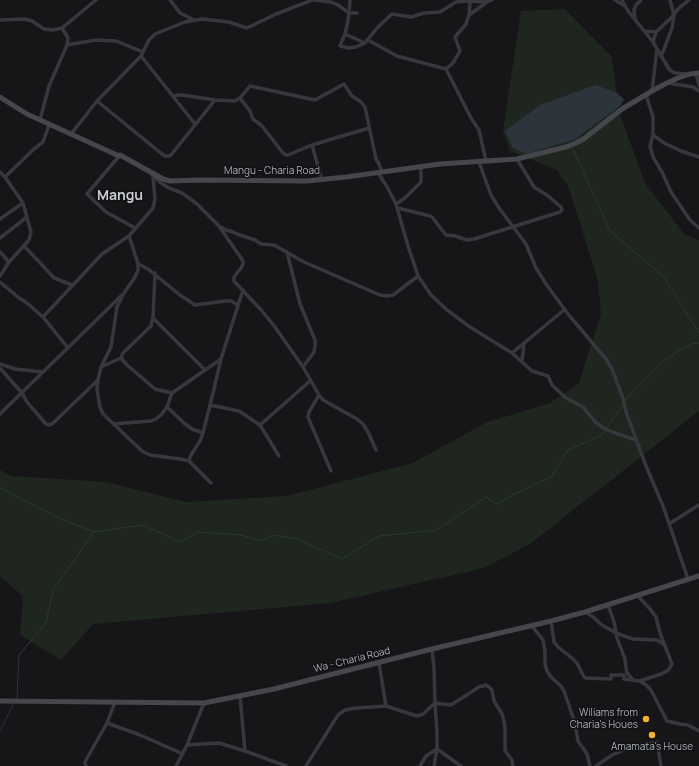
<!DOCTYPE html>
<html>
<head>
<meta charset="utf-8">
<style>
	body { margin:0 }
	canvas { display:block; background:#161618 }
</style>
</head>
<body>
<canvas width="699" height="766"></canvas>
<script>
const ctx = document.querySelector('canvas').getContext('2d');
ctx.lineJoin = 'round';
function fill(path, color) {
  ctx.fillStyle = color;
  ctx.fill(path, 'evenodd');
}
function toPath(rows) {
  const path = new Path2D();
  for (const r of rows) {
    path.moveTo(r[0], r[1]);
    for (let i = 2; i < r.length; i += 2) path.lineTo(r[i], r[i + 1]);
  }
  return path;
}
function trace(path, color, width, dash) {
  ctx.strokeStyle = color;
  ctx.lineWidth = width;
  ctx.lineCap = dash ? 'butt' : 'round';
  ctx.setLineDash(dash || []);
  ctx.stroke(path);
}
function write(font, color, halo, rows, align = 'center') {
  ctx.font = font + ' Manrope,sans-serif';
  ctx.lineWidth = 3;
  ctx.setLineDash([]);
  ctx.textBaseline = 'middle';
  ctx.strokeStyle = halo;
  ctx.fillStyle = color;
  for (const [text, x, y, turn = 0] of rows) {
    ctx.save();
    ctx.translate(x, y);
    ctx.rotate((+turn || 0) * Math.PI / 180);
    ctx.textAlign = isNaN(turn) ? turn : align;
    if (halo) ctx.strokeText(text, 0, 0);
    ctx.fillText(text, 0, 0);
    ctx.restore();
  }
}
fill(toPath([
	[565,9,612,57,619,112,645,183,684,234,699,240,699,411,530,544,484,568,330,603,93,624,61,660,20,635,23,596,0,576,0,470,11,476,106,482,186,502,287,496,413,463,485,423,550,403,579,383,601,314,598,281,569,188,557,170,510,151,503,131,521,11]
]), '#1e261f');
fill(toPath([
	[595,85,616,92,624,99,621,105,574,140,555,145,526,154,513,148,505,131,540,105]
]), '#2c353c');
trace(toPath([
	[573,149,610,231,664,277,699,333],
	[625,402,633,391,667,358,691,344,699,343],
	[607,428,623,405],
	[0,487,17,497,59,518,94,532,143,525,180,542,198,532,241,535,261,541,272,535,297,539,342,559,379,536,436,530,486,497,497,504,512,495,551,477,568,450,602,435,605,431],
	[17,698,17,697,19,655,46,623,53,590,94,532],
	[0,731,14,703]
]), '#2c353c', 1);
trace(toPath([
	[170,0,180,13,194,20],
	[314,0,331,2,338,5,349,13,357,13],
	[350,0,349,13,348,21,345,34,340,46,349,48,356,47,365,43,378,27,392,14,411,17,424,13,440,12,456,2,469,1,487,2],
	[615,0,625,6],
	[622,0,628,11,653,42,669,69,673,72,675,73,687,74],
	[469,15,487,2,492,0],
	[635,19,634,10,636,5,641,0],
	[0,20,25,19,32,21,44,29,53,30,62,28,96,0],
	[645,31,656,32],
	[345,34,365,43],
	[368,40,397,56,446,69,471,118,479,130,486,161],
	[653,42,656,32,672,17,678,9,689,0],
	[67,45,96,40,116,41,143,52],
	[141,56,195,124],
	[661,57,672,28,674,15,670,0],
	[446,69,453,63,460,51,455,37,466,24,469,15,470,3,469,0],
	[696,73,699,85],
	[668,83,693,87,699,91],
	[652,91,657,49],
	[646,95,653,117,653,135,650,146,653,157,662,172,671,192,690,220,699,228],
	[174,97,177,95,182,95,215,100,235,101,240,98,250,86,315,100,344,84,352,96,361,102,365,107,376,159,379,164,382,172],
	[240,98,250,111,253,119,262,126,283,153,286,155,288,155,312,145,369,128],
	[97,101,162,154,165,156,168,156,171,155,215,100],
	[40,120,49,86,67,45,68,38,62,28],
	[71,134,97,101,141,56,149,40,155,34,185,22,202,19,229,22,247,28,276,14,312,0],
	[653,135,664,143,681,151,699,157],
	[312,145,322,180],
	[120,155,87,194,106,212,135,228],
	[479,162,491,195,499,208,526,244,536,268,546,284,568,314,606,359,612,369,623,398,626,412,646,466,663,506,688,579],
	[0,172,5,177,23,203,31,232,29,240,9,262,0,276],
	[378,173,386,185,396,204,408,246,418,276,431,295,447,310,470,327,512,353,532,371,548,376,552,385,566,398,583,407,596,423,605,429,615,433,636,440],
	[152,175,161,183,169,188,182,193,189,198,197,204,219,226,243,261,243,264,241,268,234,277,234,281,262,311,275,327,303,367,319,395,323,400,357,419,363,424,368,432,376,450],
	[5,177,34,149,43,142,49,125],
	[396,204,406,197,421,182,421,167],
	[398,208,430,216,432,217,446,235,455,236,467,240,474,239,560,212,562,210,561,207,547,195,537,189,534,187,517,159],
	[0,219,23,203],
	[221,227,226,230,233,232,237,234,255,240,261,244,274,245,304,262,380,295,387,296,393,295,418,276],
	[129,236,138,264,138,270,135,277,124,293,117,307,115,320,111,347,101,367,98,380,97,390,100,407,103,414,142,451,150,455,180,459,189,461],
	[0,238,27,217],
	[24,246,43,266,54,278,72,285],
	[0,252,9,262],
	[287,252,300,304,315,340,315,346,314,352,303,367],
	[138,264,148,269,180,295,195,305,225,301,231,301,238,305],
	[0,282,19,298,27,303,43,317,68,348],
	[43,317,102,254,129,236,153,208,155,199,153,176],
	[153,318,205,370],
	[512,353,564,310],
	[121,358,127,365,155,389,172,393],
	[522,362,524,343],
	[0,364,15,369,43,372],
	[101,367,121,358,123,353,151,326,153,318,155,273],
	[0,368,22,393,27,402,32,408,46,424,49,425,52,424,98,380],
	[319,395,309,412,308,417,331,471],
	[210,405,239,411,260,425],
	[167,407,184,423,192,429,203,433],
	[0,414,122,295],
	[113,424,151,421,156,419,161,415,167,407,172,393,221,359],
	[279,456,260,425,310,381],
	[211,483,189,461,191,455,200,441,203,433,214,389,221,359,243,290],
	[669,524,699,505],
	[637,595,651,610,656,617,660,633,672,664,669,669,667,671,661,674,640,681],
	[608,605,614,622,617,638,625,659,626,668,627,673,633,680],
	[585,612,592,616,602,625,616,633,633,639,657,640,665,645],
	[551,621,554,642,558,647,573,659,577,663,584,677,586,678,611,679,611,675,624,675,624,679,640,681,646,685,651,690,667,721,680,724,688,725,699,731],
	[532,626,543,640,545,651,545,664,547,671,551,677,561,686,564,691,575,723,578,741,587,754,590,766],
	[432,649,434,668,435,703,437,732,437,749,434,766],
	[379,663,386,706],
	[240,696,245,751],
	[107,723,140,735,183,754],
	[187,745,219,743,245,751,286,766],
	[86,766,85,763,86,760,107,723,115,702],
	[176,766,187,745,204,703],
	[306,766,338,715,345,710,356,708,386,706,417,716,423,714,435,703,451,705,479,687,486,685,489,687,492,690,494,701,502,714,504,721,505,729,505,750,506,752,512,760,513,766],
	[420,766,426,756,437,749,461,766],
	[596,766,612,755,627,749,657,742,661,766]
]), '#37383d', 3.5);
trace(toPath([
	[0,97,27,114,119,156,120,155,163,179,170,181,201,180,307,181,346,177,440,164,517,159,566,147,576,143,585,138,622,109,652,91,667,83,678,78,690,74,699,73],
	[0,701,204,703,274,689,432,649,551,621,585,612,699,576]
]), '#45474d', 5);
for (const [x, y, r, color] of [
	[646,719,4,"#f2b134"],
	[652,735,4,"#f2b134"]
]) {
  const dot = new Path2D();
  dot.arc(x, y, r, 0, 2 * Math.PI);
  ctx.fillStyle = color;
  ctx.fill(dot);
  trace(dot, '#111113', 1.5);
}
write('10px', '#a8adb8', '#111113', [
	["Mangu - Charia Road",272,171],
	["Wa - Charia Road",352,660,-14]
]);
write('10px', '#a8adb8', '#111113', [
	["Wiliams from",638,713],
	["Charia's Houes",638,725],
	["Amamata's House",652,747,"center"]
], 'right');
write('bold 14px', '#c9ccd4', '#111113', [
	["Mangu",120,196]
]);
</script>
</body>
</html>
